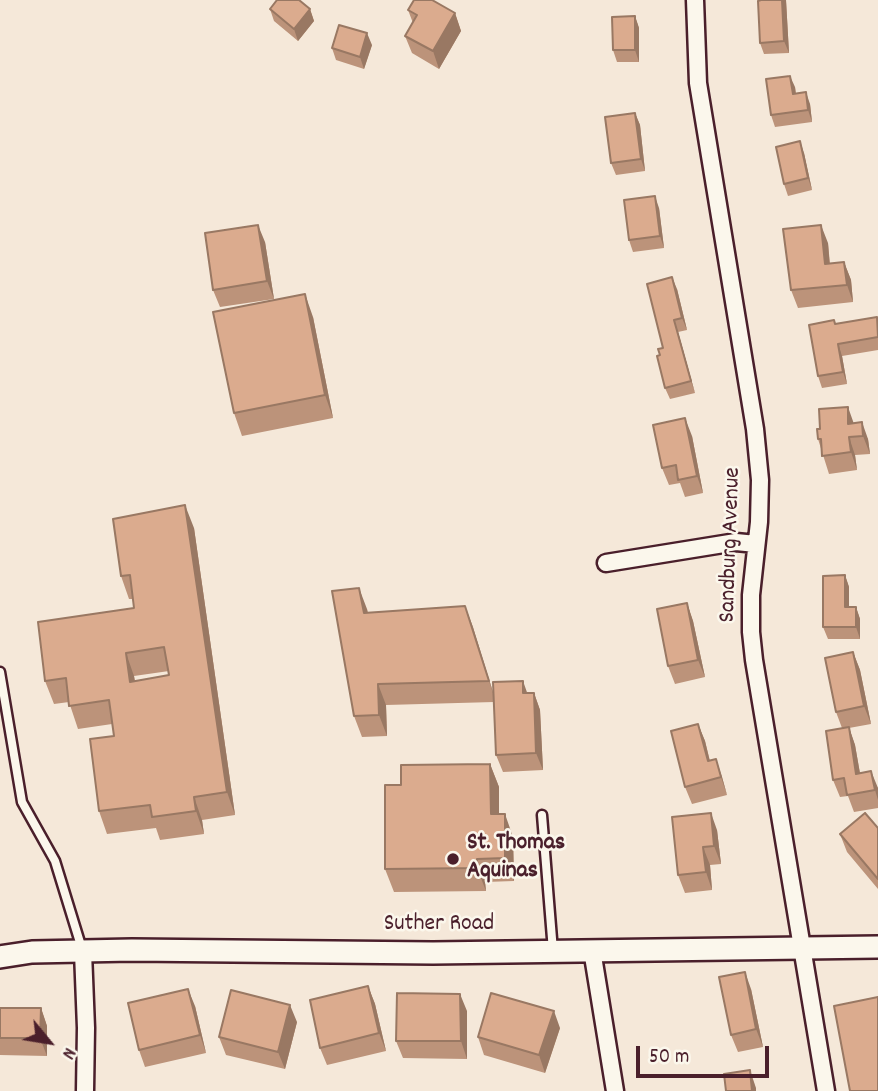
<!DOCTYPE html>
<html>
<head>
<meta charset="utf-8">
<style>
	body { margin:0 }
	#map { position:relative; width:878px; height:1091px; overflow:hidden; background:#f5e8d9; font-family:Dekko,sans-serif }
	canvas { display:block }
	.north { position:absolute; left:14px; top:1007px; width:70px; height:70px; -webkit-text-stroke:5px #fbf7ec; paint-order:stroke; rotate:120deg; font-size:19px; font-weight:700; line-height:28px; text-align:center; color:#4a1f2b }
	.north::after { content:''; display:block; margin:auto; width:24px; height:32px; background:#4a1f2b; clip-path:polygon(50% 0,100% 100%,50% 72%,0 100%) }
	.scale { position:absolute; left:636px; top:1046px; width:133px; height:32px; box-sizing:border-box; border:4px solid #4a1f2b; border-top:0; padding-left:9px; font-size:21px; line-height:24px; white-space:nowrap; color:#4a1f2b; -webkit-text-stroke:5px #fbf7ec; paint-order:stroke }
</style>
</head>
<body>
<div id="map">
<canvas width="878" height="1091"></canvas>
<div class="north">N</div>
<div class="scale">50 m</div>
</div>
<script>
const ctx = document.querySelector('canvas').getContext('2d');
ctx.lineJoin = 'round';
function toPath(rows) {
  const path = new Path2D();
  for (const r of rows) {
    path.moveTo(r[0], r[1]);
    for (let i = 2; i < r.length; i += 2) path.lineTo(r[i], r[i + 1]);
  }
  return path;
}
function trace(path, color, width, dash) {
  ctx.strokeStyle = color;
  ctx.lineWidth = width;
  ctx.lineCap = dash ? 'butt' : 'round';
  ctx.setLineDash(dash || []);
  ctx.stroke(path);
}
function fill(path, color) {
  ctx.fillStyle = color;
  ctx.fill(path, 'evenodd');
}
function write(font, color, halo, rows, align = 'center') {
  ctx.font = font + ' Dekko,sans-serif';
  ctx.lineWidth = 5;
  ctx.setLineDash([]);
  ctx.textBaseline = 'middle';
  ctx.strokeStyle = halo;
  ctx.fillStyle = color;
  for (const [text, x, y, turn = 0] of rows) {
    ctx.save();
    ctx.translate(x, y);
    ctx.rotate((+turn || 0) * Math.PI / 180);
    ctx.textAlign = isNaN(turn) ? turn : align;
    if (halo) ctx.strokeText(text, 0, 0);
    ctx.fillText(text, 0, 0);
    ctx.restore();
  }
}
const service = toPath([
	[0,672,22,802,55,861,82,949],
	[542,815,553,951]
]);
const minor = toPath([
	[695,0,698,83,755,429,760,480,759,522,751,595,751,632,754,660,826,1091],
	[606,563,736,542,756,544],
	[592,950,615,1091],
	[83,952,86,1028,85,1091]
]);
const tertiary = toPath([
	[0,957,32,952,132,950,433,953,878,947]
]);
trace(service, '#4a1f2b', 13);
trace(minor, '#4a1f2b', 21);
trace(tertiary, '#4a1f2b', 26);
trace(service, '#fbf7ec', 8);
trace(minor, '#fbf7ec', 16);
trace(tertiary, '#fbf7ec', 21);
fill(toPath([
	[786,0,789,53,764,54,760,43,760,1],
	[270,9,310,9,314,21,298,41,274,21],
	[408,10,455,13,461,31,439,69,412,53,405,36,413,23],
	[635,16,639,28,639,62,617,62,613,50],
	[372,45,364,69,336,60,332,48],
	[795,87,796,94,810,104,812,122,775,127,771,115],
	[635,113,640,125,645,171,616,175,611,163],
	[804,153,812,190,788,196,784,184],
	[659,208,664,248,633,252,629,240],
	[265,242,274,299,220,307,213,290],
	[828,243,830,264,844,262,851,280,853,302,798,308,791,290],
	[677,289,687,330,678,332,695,393,670,399,665,388,660,355,663,348],
	[313,317,333,418,242,436,234,413],
	[878,319,878,350,842,356,847,384,822,388,818,376,835,324],
	[854,423,868,439,870,454,855,455,857,470,829,474,818,439,820,429],
	[692,436,703,493,685,497,680,483,669,485,662,468],
	[194,528,235,815,202,820,204,834,160,840,156,828,107,834,99,811,114,736,112,724,78,729,69,702,54,704,45,681,134,608,133,599,129,599,121,576],
	[169,671,169,675,135,681,134,676],
	[845,575,849,587,849,607,856,607,860,619,860,639,828,639,823,627],
	[687,603,693,621,705,677,675,684,668,666],
	[465,606,494,695,534,693,540,710,543,770,503,772,496,755,494,702,386,705,387,736,362,737,354,716,367,609,368,613],
	[853,652,860,670,871,724,849,728,855,745,860,773,878,788,878,808,854,812,848,796,840,797,833,780,842,728,836,712],
	[698,724,705,741,710,761,722,777,727,795,692,804,685,787],
	[490,764,499,787,499,814,513,837,514,881,485,882,486,891,394,892,385,869,401,785],
	[878,828,878,889,847,852,840,834],
	[717,830,721,864,710,865,712,890,685,893,678,875],
	[368,986,375,1004,386,1051,327,1065,320,1048],
	[751,989,763,1047,738,1052,731,1035],
	[195,1006,206,1053,145,1067,139,1050],
	[0,1008,41,1008,47,1026,47,1056,0,1055],
	[467,1011,467,1059,403,1058,396,1041],
	[297,1022,285,1069,226,1055,219,1037],
	[560,1028,545,1073,484,1055,478,1037]
]), '#bc937a');
fill(toPath([
	[782,0,786,0,789,53,784,41],
	[310,9,314,21,298,41,294,29],
	[455,13,461,31,439,69,433,51],
	[635,16,639,28,639,62,635,50],
	[367,33,372,45,364,69,360,57],
	[790,76,795,87,797,106,793,94],
	[806,92,810,104,812,122,808,110],
	[635,113,640,125,645,171,641,159],
	[800,141,804,153,812,190,808,178],
	[655,196,659,208,664,248,660,236],
	[258,225,265,242,274,299,267,281],
	[821,225,828,243,831,282,825,264],
	[844,262,851,280,853,302,847,285],
	[672,277,677,289,687,330,682,318],
	[305,294,313,317,333,418,325,395],
	[674,320,678,332,695,393,691,381],
	[838,344,842,356,847,384,843,372],
	[848,407,854,424,848,424],
	[685,418,692,436,703,493,697,476],
	[862,422,868,439,870,454,863,436],
	[849,437,855,455,857,470,851,452],
	[185,505,194,528,235,815,227,792],
	[845,575,849,587,849,619,845,607],
	[359,588,367,609,371,634,364,613],
	[687,603,693,621,705,677,698,660],
	[465,606,473,627,496,702,489,681],
	[856,607,860,619,860,639,856,627],
	[853,652,860,670,871,724,864,706],
	[126,653,134,676,138,705,130,682],
	[523,681,529,698,523,693],
	[378,684,386,705,387,736,379,715],
	[534,693,540,710,543,770,536,753],
	[698,724,705,741,714,779,708,761],
	[849,727,855,745,863,791,856,774],
	[716,759,722,777,727,795,721,777],
	[490,764,499,787,499,837,491,814],
	[871,771,878,788,878,800,875,790],
	[194,797,202,820,204,834,196,811],
	[711,813,717,830,721,864,714,846],
	[505,814,513,837,514,881,505,858],
	[703,847,710,865,712,890,706,872],
	[477,859,485,882,486,891,477,868],
	[745,972,751,989,763,1047,756,1029],
	[368,986,375,1004,386,1051,379,1033],
	[188,989,195,1006,206,1053,200,1035],
	[460,994,467,1011,467,1059,461,1041],
	[290,1005,297,1022,285,1069,278,1052],
	[41,1008,47,1026,47,1056,40,1038],
	[554,1011,560,1028,545,1073,539,1055],
	[750,1070,756,1088,756,1091,752,1091]
]), '#997863');
const building = toPath([
	[277,0,299,0,310,9,294,29,270,9,277,0],
	[414,0,432,0,455,13,433,51,405,36,417,15,408,10,414,0],
	[761,0,782,0,784,41,760,43,758,1,761,0],
	[635,16,635,50,613,50,612,17,635,16],
	[339,25,367,33,360,57,332,48,339,25],
	[790,76,793,94,806,92,808,110,771,115,766,79,790,76],
	[635,113,641,159,611,163,605,117,635,113],
	[800,141,808,178,784,184,776,147,800,141],
	[655,196,660,236,629,240,624,200,655,196],
	[258,225,267,281,213,290,205,233,258,225],
	[821,225,825,264,844,262,847,285,791,290,783,229,821,225],
	[672,277,682,318,674,320,691,381,665,388,657,356,660,355,658,349,663,348,647,284,672,277],
	[305,294,325,395,234,413,213,312,305,294],
	[877,317,878,337,838,344,843,372,818,376,809,325,834,320,835,324,877,317],
	[848,407,848,424,862,422,863,436,849,437,851,452,822,456,821,439,818,439,817,429,820,429,819,409,848,407],
	[685,418,697,476,678,480,676,465,662,468,653,425,685,418],
	[185,505,227,792,194,797,196,811,152,817,150,805,99,811,90,739,114,736,109,700,69,706,66,678,45,681,38,622,134,608,130,575,121,576,113,519,185,505],
	[164,647,169,675,130,682,126,653,164,647],
	[845,575,845,607,856,607,856,627,823,627,823,576,845,575],
	[359,588,364,613,465,606,489,681,378,684,379,715,354,716,332,591,359,588],
	[687,603,698,660,668,666,657,609,687,603],
	[853,652,864,706,836,712,825,658,853,652],
	[523,681,523,693,534,693,536,753,496,755,493,682,523,681],
	[698,724,708,761,716,759,721,777,685,787,671,731,698,724],
	[849,727,856,774,871,771,875,790,847,795,844,778,833,780,826,731,849,727],
	[490,764,491,814,505,814,505,858,477,859,477,868,385,869,385,785,401,785,401,765,490,764],
	[711,813,714,846,703,847,706,872,678,875,672,817,711,813],
	[865,813,878,828,878,879,840,834,865,813],
	[745,972,756,1029,731,1035,719,977,745,972],
	[368,986,379,1033,320,1048,310,1000,368,986],
	[188,989,200,1035,139,1050,128,1003,188,989],
	[231,990,290,1005,278,1052,219,1037,231,990],
	[397,993,460,994,461,1041,396,1041,397,993],
	[491,993,554,1011,539,1055,478,1037,491,993],
	[878,997,878,1091,850,1091,834,1006,878,997],
	[0,1008,41,1008,40,1038,0,1038,0,1008],
	[750,1070,752,1091,726,1091,724,1074,750,1070]
]);
fill(building, '#dbab8e');
trace(building, '#997863', 2);
for (const [x, y, r, color] of [
	[453,859,7,"#4a1f2b"]
]) {
  const dot = new Path2D();
  dot.arc(x, y, r, 0, 2 * Math.PI);
  ctx.fillStyle = color;
  ctx.fill(dot);
  trace(dot, '#fbf7ec', 2.5);
}
write('24px', '#4a1f2b', '#fbf7ec', [
	["Sandburg Avenue",732,545,-88],
	["Suther Road",439,926]
]);
write('bold 24px', '#4a1f2b', '#fbf7ec', [
	["St. Thomas",467,845],
	["Aquinas",467,873]
], 'left');
</script>
</body>
</html>
